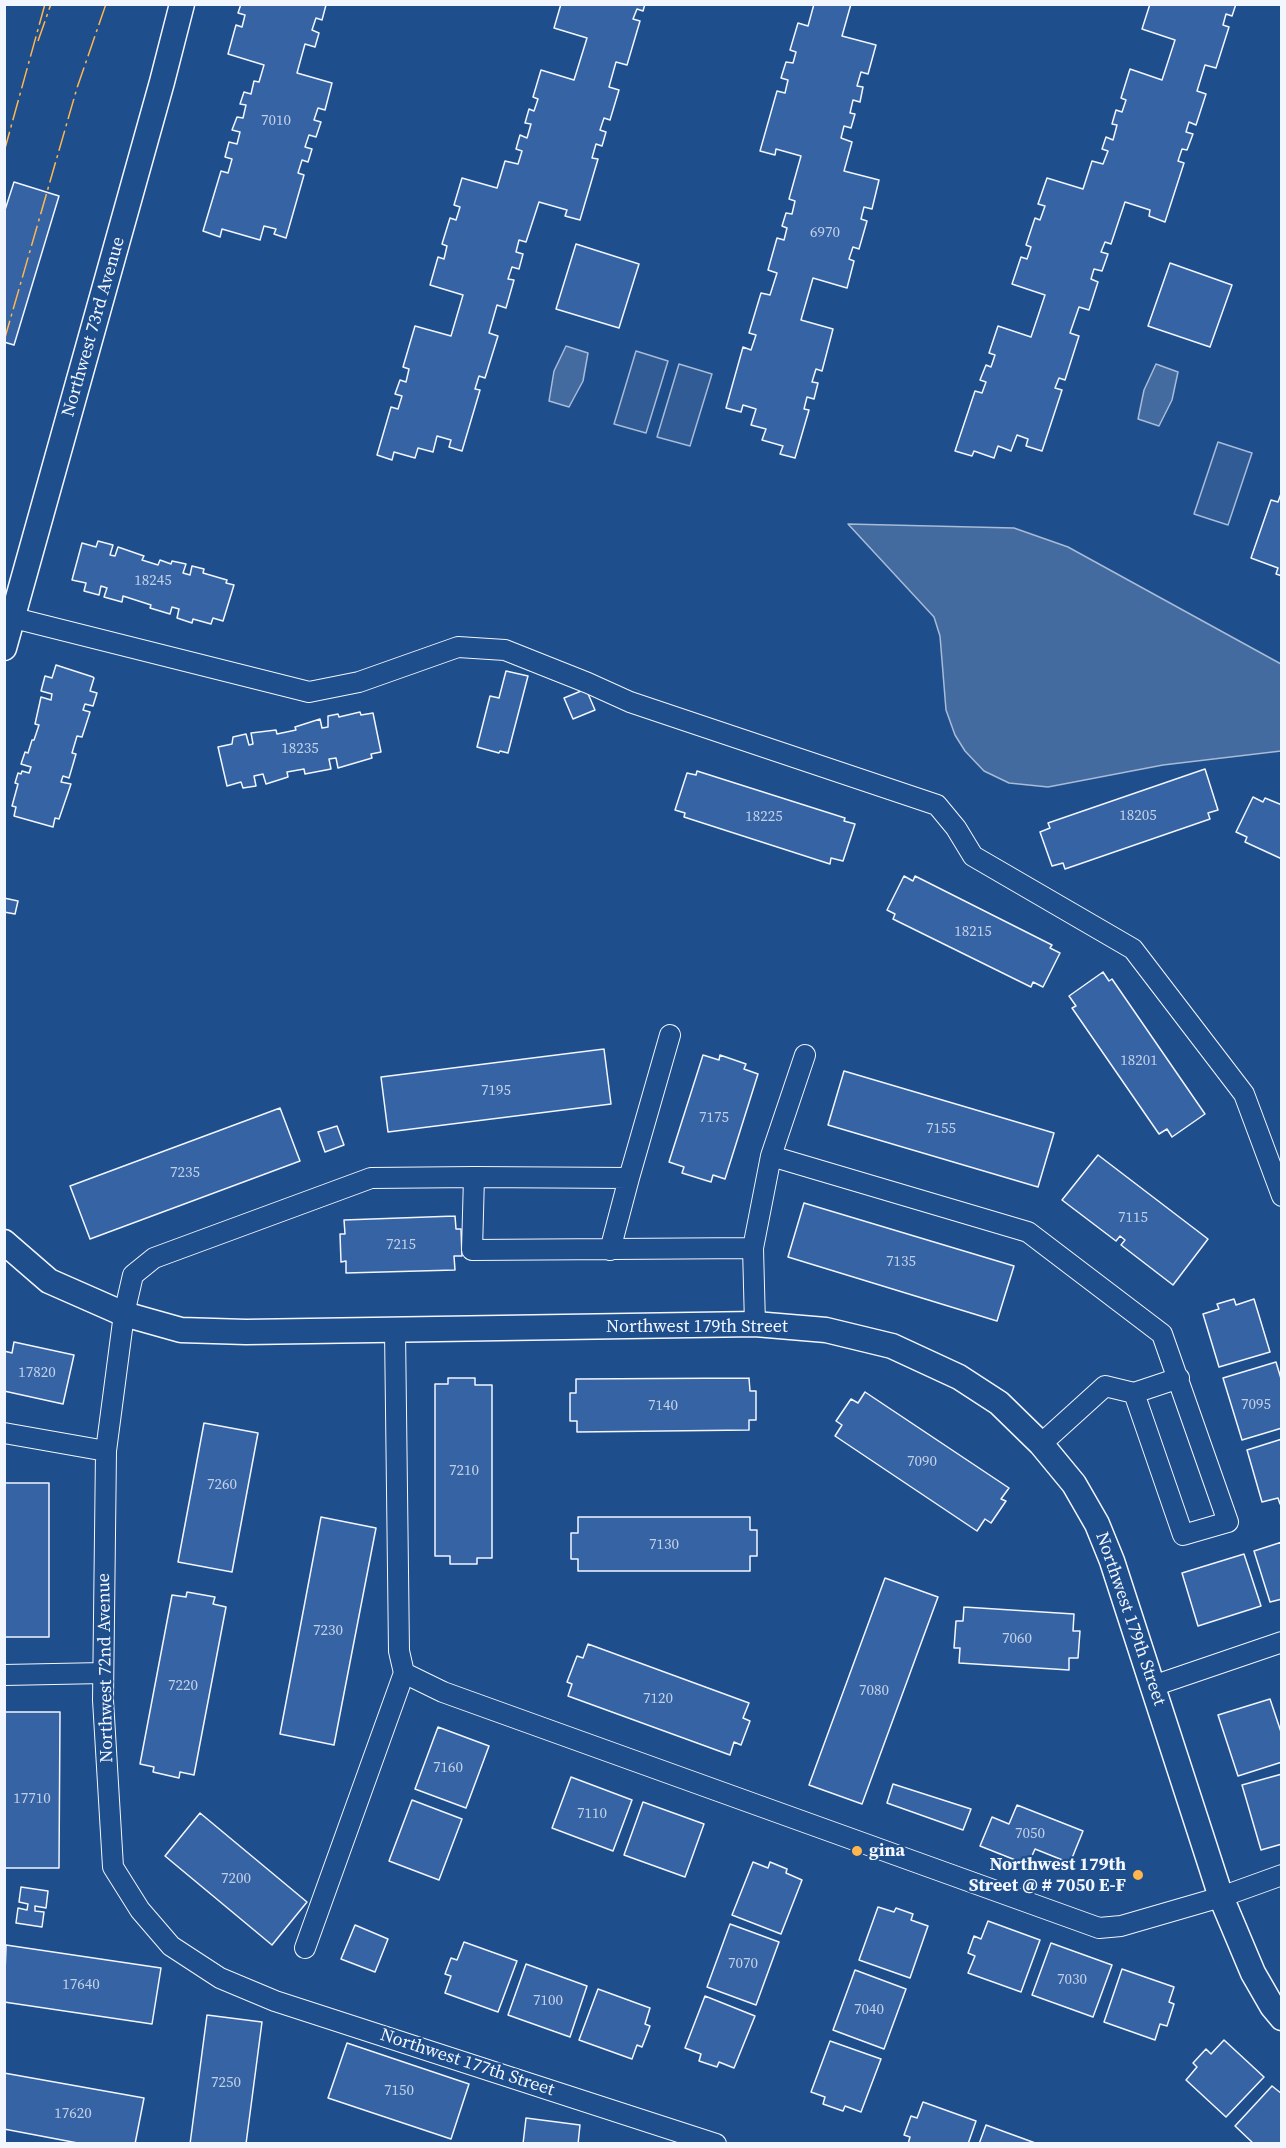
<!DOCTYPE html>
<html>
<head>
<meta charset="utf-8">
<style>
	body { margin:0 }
	#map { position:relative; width:1286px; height:2148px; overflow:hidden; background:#1f4e8c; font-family:"Source Serif 4",serif }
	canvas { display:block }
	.frame { position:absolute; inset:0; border:6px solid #f2f6ff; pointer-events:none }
</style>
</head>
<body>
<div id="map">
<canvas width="1286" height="2148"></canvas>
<div class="frame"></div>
</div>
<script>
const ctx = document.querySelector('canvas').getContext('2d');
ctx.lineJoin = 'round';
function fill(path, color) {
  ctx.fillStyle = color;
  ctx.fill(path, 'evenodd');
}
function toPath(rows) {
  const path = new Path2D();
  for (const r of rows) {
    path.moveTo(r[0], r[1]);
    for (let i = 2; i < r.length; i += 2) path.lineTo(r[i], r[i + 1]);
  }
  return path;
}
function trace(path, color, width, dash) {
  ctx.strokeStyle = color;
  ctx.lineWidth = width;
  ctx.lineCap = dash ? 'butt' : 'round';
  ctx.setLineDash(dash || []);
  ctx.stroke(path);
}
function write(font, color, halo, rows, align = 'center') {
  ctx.font = font + ' "Source Serif 4",serif';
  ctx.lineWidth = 4.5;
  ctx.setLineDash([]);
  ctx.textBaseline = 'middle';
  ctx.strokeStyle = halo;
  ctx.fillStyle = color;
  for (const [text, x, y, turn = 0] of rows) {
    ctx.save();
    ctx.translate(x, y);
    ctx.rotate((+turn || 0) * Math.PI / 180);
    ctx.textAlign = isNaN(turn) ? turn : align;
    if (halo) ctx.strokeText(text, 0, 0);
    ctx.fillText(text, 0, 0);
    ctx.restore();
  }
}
const built = toPath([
	[636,351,668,361,646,433,614,424,636,351],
	[679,364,712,374,690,446,657,437,679,364],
	[1218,442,1252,453,1228,525,1194,514,1218,442]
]);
fill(built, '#305b95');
trace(built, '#a8bbd7', 1.5);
const water = toPath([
	[566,346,588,353,583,381,569,407,549,401,554,371,566,346],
	[1156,364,1178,372,1172,400,1159,426,1138,419,1144,390,1156,364],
	[848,524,1014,528,1068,547,1281,664,1281,751,1163,765,1048,787,1009,783,984,771,965,751,955,735,946,710,940,636,934,617,848,524]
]);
fill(water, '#446ba0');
trace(water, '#a8bbd7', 1.5);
const building = toPath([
	[241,4,326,5,322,20,316,18,312,30,319,33,315,47,305,44,297,73,332,83,325,110,318,108,314,120,321,122,316,137,309,135,305,147,312,149,308,162,302,160,298,173,304,175,286,238,274,234,276,229,264,226,260,240,222,229,220,237,203,231,221,171,228,173,232,159,225,157,229,142,237,144,240,132,232,130,237,117,243,118,246,105,240,104,244,92,251,94,254,81,259,82,264,65,228,54,236,25,242,27,245,15,238,13,241,4],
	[561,4,645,4,643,11,637,9,633,19,640,21,627,65,616,62,609,87,619,90,610,120,604,118,600,130,606,132,602,146,596,144,592,158,598,159,580,220,565,216,567,210,539,202,526,242,519,240,516,252,523,254,519,269,512,267,508,279,514,280,506,308,497,305,489,333,498,336,485,378,479,376,475,389,480,390,462,451,449,447,451,440,437,436,433,452,418,448,415,458,394,452,392,460,377,455,391,407,398,409,402,396,395,394,400,380,406,382,409,369,403,367,415,326,451,336,463,295,430,285,438,257,444,259,447,246,442,244,450,218,456,220,460,207,454,205,462,178,497,188,505,161,518,164,522,151,516,149,520,135,527,138,531,124,525,123,529,109,534,111,538,99,533,97,541,70,574,80,587,38,554,28,561,4],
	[814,4,851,4,842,36,876,45,868,74,861,72,857,86,863,87,860,102,853,100,850,113,855,114,851,128,844,126,841,138,852,142,844,171,879,180,872,209,864,207,861,219,867,221,859,249,853,247,849,259,854,261,847,288,813,278,801,320,833,329,822,371,816,369,812,382,818,383,814,399,807,397,804,409,809,410,795,458,780,454,783,446,762,440,766,429,751,425,756,409,743,405,741,412,726,408,743,347,751,350,756,335,749,333,761,293,770,295,777,273,768,270,777,238,784,240,787,228,782,226,786,213,792,214,795,201,789,199,801,156,776,149,775,155,760,151,777,91,785,93,788,80,781,78,786,62,793,63,796,52,790,50,798,23,808,26,814,4],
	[1150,4,1236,4,1232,16,1226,14,1223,25,1229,27,1216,68,1205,65,1197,91,1206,94,1196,125,1189,122,1186,132,1193,134,1187,150,1182,149,1178,161,1184,163,1165,222,1149,216,1150,210,1125,202,1111,244,1105,242,1101,252,1108,254,1102,271,1094,269,1091,279,1098,282,1089,310,1079,307,1070,333,1079,336,1065,380,1059,378,1055,388,1062,390,1042,451,1026,446,1028,439,1017,435,1011,451,998,446,994,458,974,451,972,456,955,451,975,391,982,393,986,382,980,380,986,365,991,367,995,355,989,353,998,326,1031,337,1045,295,1012,284,1021,257,1027,259,1031,247,1026,245,1035,218,1040,220,1045,206,1038,204,1047,178,1083,189,1092,161,1103,164,1108,151,1102,149,1106,137,1113,140,1117,125,1112,124,1116,110,1122,112,1126,100,1121,98,1130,69,1162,80,1175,40,1142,29,1150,4],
	[14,182,59,196,14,345,4,342,4,213,14,182],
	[576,244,639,264,619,328,556,309,576,244],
	[1170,263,1232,285,1210,347,1148,326,1170,263],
	[1282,491,1282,576,1276,574,1278,568,1251,558,1271,500,1278,502,1282,491],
	[98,541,113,545,110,555,115,556,118,547,144,556,142,560,158,565,160,560,171,564,172,561,186,564,183,573,190,575,192,566,204,569,203,573,227,580,226,583,234,585,223,621,213,618,211,624,193,619,192,623,177,618,179,609,172,607,170,614,150,608,151,605,123,596,122,602,104,597,107,588,101,586,99,595,84,591,86,583,72,580,82,543,96,547,98,541],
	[56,665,93,677,94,678,90,691,97,693,93,706,85,704,83,710,90,712,82,737,77,736,72,753,76,754,69,778,63,776,61,782,71,784,59,819,55,818,53,827,14,816,16,807,12,806,18,784,15,783,18,773,21,774,22,771,29,773,31,767,21,764,25,752,28,753,32,740,34,740,39,725,35,724,41,697,51,700,52,694,41,691,45,676,52,678,56,665],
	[506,671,528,676,508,753,500,751,499,753,477,747,490,696,499,698,506,671],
	[586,689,595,710,573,719,564,698,586,689],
	[360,712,361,715,373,713,381,752,371,754,372,758,338,768,336,758,329,759,331,769,305,774,304,769,287,772,288,777,266,784,263,774,254,776,256,786,243,788,241,782,227,786,218,747,232,744,233,737,246,734,249,745,253,744,251,733,276,730,277,734,296,730,295,727,320,719,322,728,328,727,328,716,338,714,339,717,360,712],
	[1205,769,1218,810,1208,813,1210,819,1065,869,1063,863,1052,866,1040,832,1050,828,1048,823,1205,769],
	[697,771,845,818,844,821,855,824,843,861,831,858,830,864,684,817,685,813,675,810,687,773,696,775,697,771],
	[1253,797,1263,802,1265,798,1282,805,1282,859,1245,842,1247,837,1236,832,1253,797],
	[904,876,913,881,915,876,1052,945,1050,948,1060,953,1043,987,1033,982,1031,987,893,919,895,914,887,910,904,876],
	[4,898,18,901,15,914,4,912,4,898],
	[1103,972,1109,981,1112,979,1205,1114,1172,1137,1167,1129,1159,1134,1072,1008,1076,1006,1069,996,1103,972],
	[604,1049,611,1104,388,1132,381,1077,604,1049],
	[703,1055,719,1060,720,1055,746,1064,744,1069,758,1074,725,1179,713,1175,711,1182,682,1173,684,1167,669,1162,703,1055],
	[844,1071,1054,1133,1038,1187,828,1125,844,1071],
	[280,1108,300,1161,90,1239,70,1186,280,1108],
	[337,1126,344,1145,325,1152,318,1132,337,1126],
	[1098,1155,1208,1239,1173,1285,1121,1245,1125,1240,1120,1236,1116,1241,1062,1200,1098,1155],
	[804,1203,1014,1266,997,1321,788,1257,804,1203],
	[455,1216,456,1229,461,1229,462,1256,454,1256,455,1270,346,1273,346,1261,341,1262,340,1234,345,1234,344,1220,455,1216],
	[1234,1299,1236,1305,1254,1299,1270,1352,1219,1367,1203,1314,1219,1309,1217,1304,1234,1299],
	[14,1342,74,1355,63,1404,4,1391,4,1351,12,1353,14,1342],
	[1276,1362,1282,1382,1282,1428,1242,1440,1223,1378,1276,1362],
	[448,1378,475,1378,475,1385,492,1385,492,1558,477,1558,477,1564,450,1564,450,1556,435,1556,435,1384,448,1384,448,1378],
	[749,1378,750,1391,756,1391,756,1420,749,1420,749,1430,577,1432,577,1421,570,1421,570,1393,576,1393,576,1379,749,1378],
	[865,1392,1009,1488,1001,1499,1006,1501,991,1523,985,1519,977,1531,835,1436,842,1425,836,1421,851,1399,858,1403,865,1392],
	[204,1423,258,1433,232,1572,178,1562,204,1423],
	[1282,1439,1282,1503,1280,1504,1278,1498,1262,1502,1247,1450,1282,1439],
	[4,1483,49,1483,49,1637,4,1637,4,1483],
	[321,1517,376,1528,334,1745,280,1734,321,1517],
	[578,1517,750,1517,750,1530,757,1530,757,1556,750,1556,750,1571,578,1571,578,1559,571,1559,571,1533,578,1533,578,1517],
	[1282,1542,1282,1599,1270,1602,1254,1551,1282,1542],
	[1244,1554,1261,1606,1198,1626,1182,1573,1244,1554],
	[885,1578,938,1597,862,1804,809,1785,885,1578],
	[187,1592,215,1597,213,1604,226,1607,194,1775,180,1772,179,1778,153,1772,154,1767,140,1764,172,1595,186,1597,187,1592],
	[964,1607,1074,1614,1073,1631,1080,1631,1078,1658,1069,1658,1069,1670,959,1663,960,1648,954,1648,956,1621,963,1621,964,1607],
	[588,1644,749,1703,743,1718,750,1721,741,1745,734,1742,730,1755,568,1696,572,1684,567,1682,577,1656,583,1658,588,1644],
	[1270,1699,1282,1735,1282,1762,1238,1776,1218,1715,1270,1699],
	[5,1712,60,1712,59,1868,4,1868,5,1712],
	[438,1727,489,1746,466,1808,415,1789,438,1727],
	[1282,1774,1282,1844,1261,1850,1242,1785,1282,1774],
	[571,1777,632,1800,613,1851,552,1828,571,1777],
	[893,1784,971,1809,963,1830,887,1803,893,1784],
	[412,1800,462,1819,439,1880,389,1861,412,1800],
	[643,1802,704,1824,685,1877,624,1855,643,1802],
	[1017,1805,1083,1831,1070,1863,1035,1849,1028,1865,980,1846,992,1817,1009,1824,1017,1805],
	[200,1813,307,1902,272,1945,165,1856,200,1813],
	[753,1862,768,1868,770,1862,787,1869,786,1873,802,1880,781,1934,732,1915,753,1862],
	[21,1887,48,1891,46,1908,35,1906,35,1911,44,1912,42,1927,16,1923,18,1908,27,1910,28,1904,19,1902,21,1887],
	[878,1907,894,1912,896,1908,913,1914,911,1920,928,1926,910,1978,859,1960,878,1907],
	[988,1921,1040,1940,1021,1992,968,1973,975,1956,968,1953,974,1936,981,1939,988,1921],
	[730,1924,779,1942,756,2005,707,1987,730,1924],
	[355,1925,388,1939,375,1972,341,1959,355,1925],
	[464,1942,517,1961,498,2012,445,1993,451,1976,445,1974,451,1958,457,1960,464,1942],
	[1051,1943,1112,1965,1093,2017,1032,1995,1051,1943],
	[6,1945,161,1968,152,2024,4,2002,6,1945],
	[526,1964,587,1986,570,2037,508,2015,526,1964],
	[1122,1969,1174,1987,1169,2002,1174,2004,1167,2026,1160,2024,1155,2040,1104,2022,1122,1969],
	[855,1970,906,1989,884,2049,833,2030,855,1970],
	[598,1989,650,2008,645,2024,650,2026,642,2047,637,2045,632,2059,579,2040,598,1989],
	[705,1996,755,2016,734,2068,719,2062,717,2067,699,2061,701,2054,685,2048,705,1996],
	[207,2015,262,2022,246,2144,190,2144,207,2015],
	[1224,2040,1264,2077,1226,2117,1186,2080,1197,2067,1193,2063,1206,2049,1211,2054,1224,2040],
	[830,2041,881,2059,861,2112,845,2106,843,2111,823,2104,825,2097,811,2092,830,2041],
	[347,2043,469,2084,451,2139,328,2098,347,2043],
	[4,2073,144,2098,135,2144,83,2144,4,2129,4,2073],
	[1272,2086,1282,2094,1282,2144,1254,2144,1235,2126,1272,2086],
	[923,2102,976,2121,968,2144,908,2144,910,2137,904,2135,911,2116,917,2118,923,2102],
	[526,2118,580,2125,578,2144,523,2144,526,2118],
	[986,2125,1038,2144,979,2144,986,2125]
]);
fill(building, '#3563a3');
trace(building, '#f2f6ff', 1.5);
const minor = toPath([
	[14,618,309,692,359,682,458,647,505,650,588,683,630,702,937,805,956,828,973,856,1133,949,1244,1094,1282,1196],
	[771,1156,1028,1232,1162,1334,1228,1522,1183,1535,1134,1393],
	[474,1177,629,1178],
	[610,1250,629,1178,670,1035],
	[755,1324,753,1248,771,1156,805,1055],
	[395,1330,399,1651,404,1673,443,1692,1099,1928,1121,1926,1221,1897,1282,1875],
	[4,1433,106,1451],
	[1041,1444,1105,1386,1134,1393,1179,1378],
	[4,1675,103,1673],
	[1153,1686,1282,1642],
	[305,1948,404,1673],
	[716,2144,275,2001,220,1978,171,1946,140,1910,113,1867,103,1700,106,1451,124,1314,133,1275,154,1258,371,1178,474,1177,472,1250,753,1248]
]);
const tertiary = toPath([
	[4,648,162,82,182,4],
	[4,1242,49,1281,124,1314,181,1330,246,1332,755,1324,826,1330,892,1346,959,1377,999,1403,1041,1444,1074,1484,1097,1524,1112,1561,1221,1897,1253,1973,1272,2006,1282,2018]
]);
trace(minor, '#f2f6ff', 22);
trace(tertiary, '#f2f6ff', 27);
trace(minor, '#1f4e8c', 20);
trace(tertiary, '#1f4e8c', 24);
trace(toPath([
	[38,41,51,4],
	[4,152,45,4],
	[4,341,77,88,106,4]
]), '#ffb74d', 1.5, [21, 4.5, 3, 4.5]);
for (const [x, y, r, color] of [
	[857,1851,6,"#ffb74d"],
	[1138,1875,6,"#ffb74d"]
]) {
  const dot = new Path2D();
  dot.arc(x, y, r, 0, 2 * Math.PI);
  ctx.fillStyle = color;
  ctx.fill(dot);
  trace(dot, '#1f4e8c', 2);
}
write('15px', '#c3d1e8', null, [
	["7010",276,121],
	["6970",825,233],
	["18245",153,581],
	["18235",300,749],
	["18205",1138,816],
	["18225",764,817],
	["18215",973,932],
	["18201",1139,1061],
	["7195",496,1091],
	["7175",714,1118],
	["7155",941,1129],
	["7235",185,1173],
	["7115",1133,1218],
	["7215",401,1245],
	["7135",901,1262],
	["17820",37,1373],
	["7095",1256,1405],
	["7140",663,1406],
	["7090",922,1462],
	["7210",464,1471],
	["7260",222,1485],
	["7130",664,1545],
	["7230",328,1631],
	["7060",1017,1639],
	["7220",183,1686],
	["7080",874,1691],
	["7120",658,1699],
	["7160",448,1768],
	["17710",32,1799],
	["7110",592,1814],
	["7050",1030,1834],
	["7200",236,1879],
	["7070",743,1964],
	["7030",1072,1980],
	["17640",81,1985],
	["7100",548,2001],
	["7040",869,2010],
	["7250",226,2083],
	["7150",399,2091],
	["17620",73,2114]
]);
write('18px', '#f2f6ff', '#1f4e8c', [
	["Northwest 73rd Avenue",94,327,-74],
	["Northwest 179th Street",697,1327],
	["Northwest 179th Street",1130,1619,71],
	["Northwest 72nd Avenue",106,1668,-91],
	["Northwest 177th Street",467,2063,18]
]);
write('bold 18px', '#f2f6ff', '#1f4e8c', [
	["gina",869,1851],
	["Northwest 179th",1126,1865,"right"],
	["Street @ # 7050 E-F",1126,1886,"right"]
], 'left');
</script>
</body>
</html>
